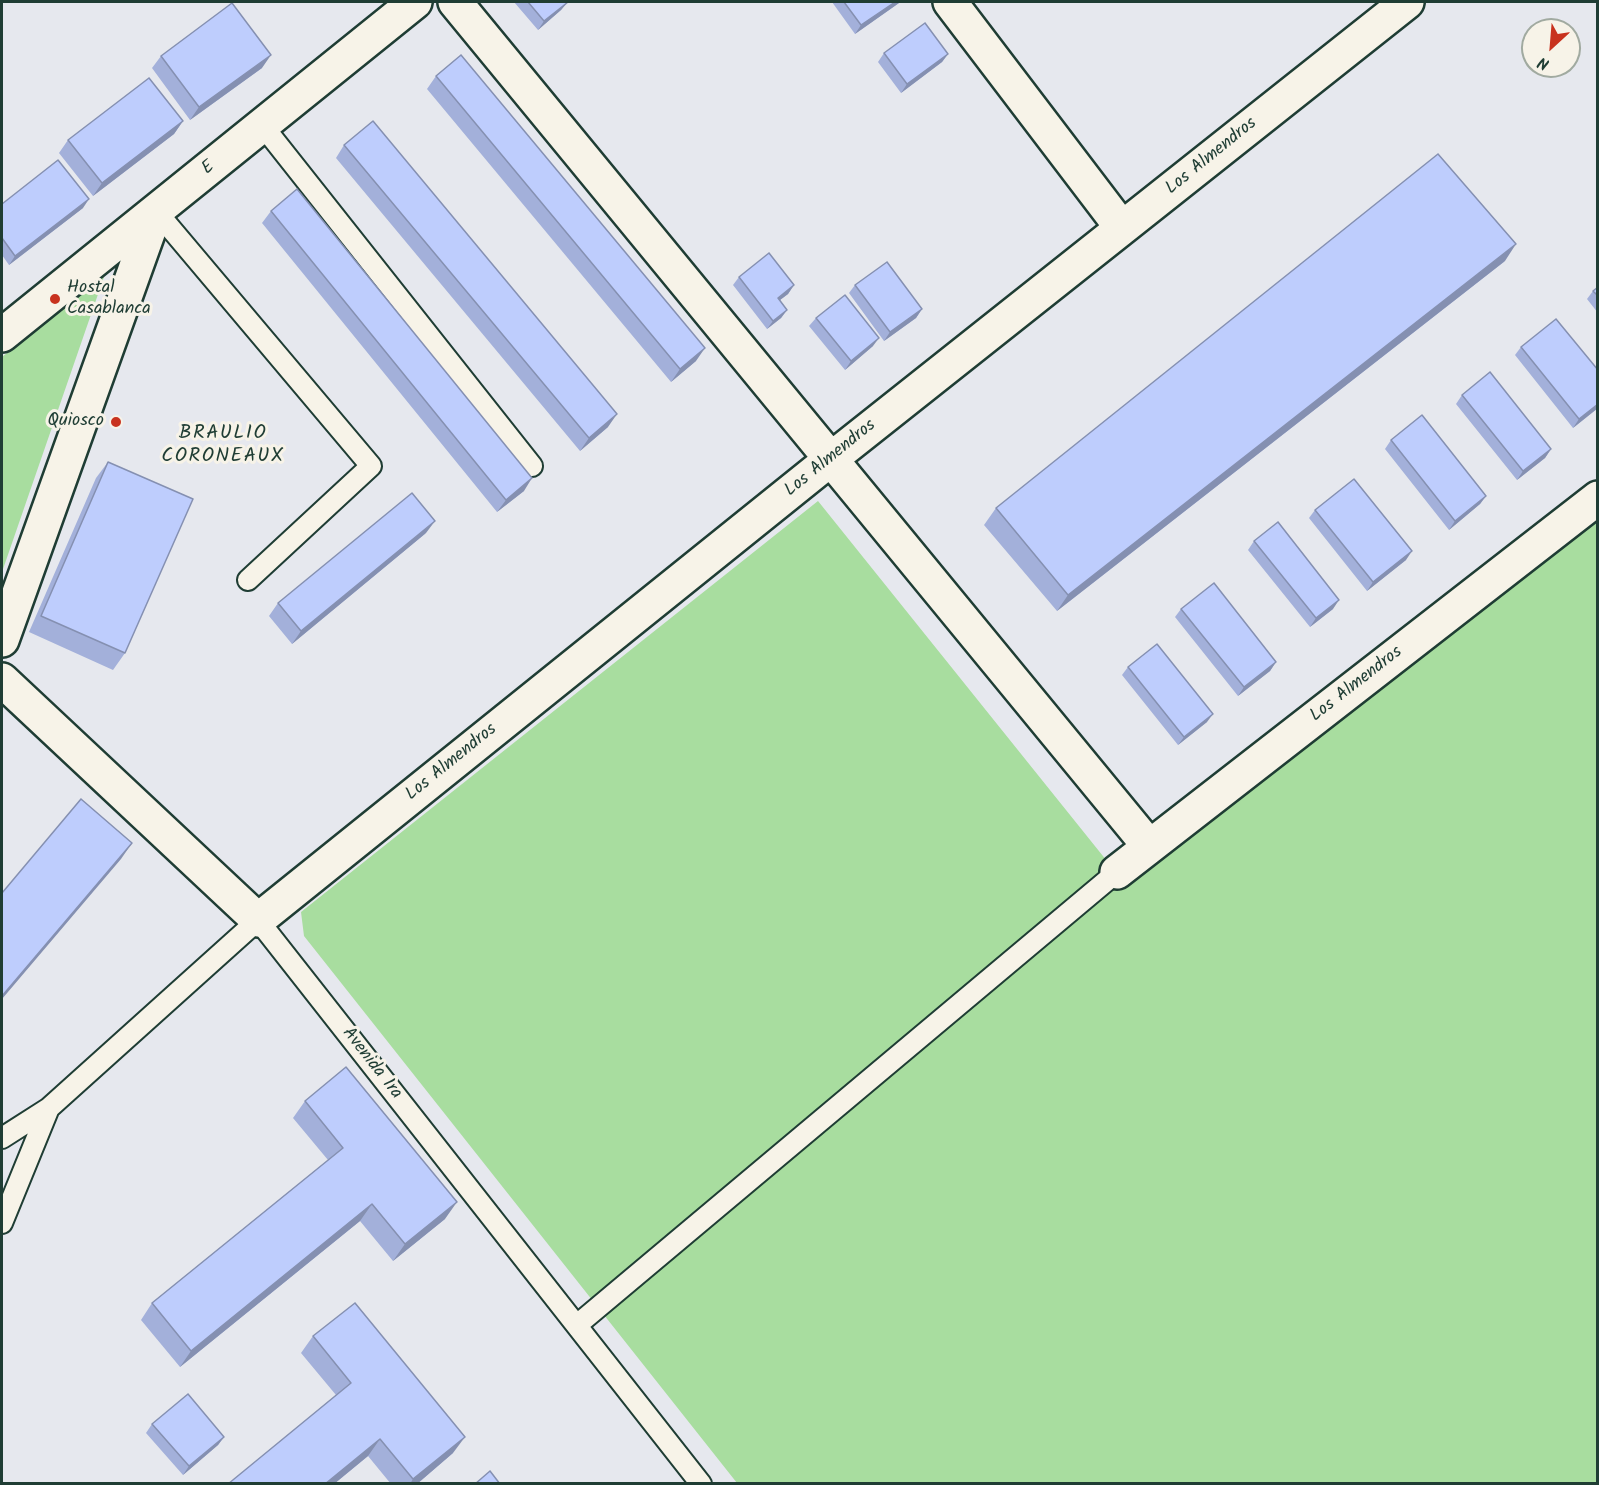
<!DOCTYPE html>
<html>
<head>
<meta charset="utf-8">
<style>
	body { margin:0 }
	#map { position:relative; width:1599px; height:1485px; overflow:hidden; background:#e6e8ee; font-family:Kalam,sans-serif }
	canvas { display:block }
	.frame { position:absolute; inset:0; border:3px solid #1f3d34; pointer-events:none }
	.north { position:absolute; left:1521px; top:18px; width:60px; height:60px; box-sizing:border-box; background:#f7f3e8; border:2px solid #a1aaa0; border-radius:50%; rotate:206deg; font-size:16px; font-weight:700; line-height:24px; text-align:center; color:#1f3d34 }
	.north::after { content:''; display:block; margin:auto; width:21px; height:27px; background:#c8321e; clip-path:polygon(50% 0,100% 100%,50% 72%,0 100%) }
</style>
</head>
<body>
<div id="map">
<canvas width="1599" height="1485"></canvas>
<div class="frame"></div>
<div class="north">N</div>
</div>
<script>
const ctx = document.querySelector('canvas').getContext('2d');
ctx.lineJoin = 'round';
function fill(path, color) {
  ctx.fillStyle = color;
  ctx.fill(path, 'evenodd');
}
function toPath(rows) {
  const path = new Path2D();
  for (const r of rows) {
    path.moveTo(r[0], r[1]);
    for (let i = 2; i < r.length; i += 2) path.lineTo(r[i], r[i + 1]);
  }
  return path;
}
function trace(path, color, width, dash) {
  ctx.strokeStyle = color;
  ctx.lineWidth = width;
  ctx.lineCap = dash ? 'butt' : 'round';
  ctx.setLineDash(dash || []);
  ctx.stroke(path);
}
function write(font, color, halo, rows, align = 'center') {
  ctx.font = font + ' Kalam,sans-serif';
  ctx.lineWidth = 6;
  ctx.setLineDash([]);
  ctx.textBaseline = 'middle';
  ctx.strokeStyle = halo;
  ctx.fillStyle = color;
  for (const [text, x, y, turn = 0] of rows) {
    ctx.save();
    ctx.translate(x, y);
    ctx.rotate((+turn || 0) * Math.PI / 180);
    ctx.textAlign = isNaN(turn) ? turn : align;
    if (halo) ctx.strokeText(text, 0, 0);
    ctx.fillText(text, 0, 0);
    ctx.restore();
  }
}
fill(toPath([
	[105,274,2,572,2,357],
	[818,501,1123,881,1597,521,1597,1483,737,1483,304,936,301,912]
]), '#a8dd9f');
const lane = toPath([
	[263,126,532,466],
	[156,211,371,466,248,580],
	[2,1138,49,1108],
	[2,1223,49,1108,258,920,701,1484],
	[577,1325,1117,872]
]);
const street = toPath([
	[455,2,1149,846],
	[950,2,1122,228],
	[2,335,415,2],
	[2,640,156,211],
	[2,680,258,920,831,459,1407,2],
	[1117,872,1598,498]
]);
trace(lane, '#1f3d34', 24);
trace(street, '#1f3d34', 38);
trace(lane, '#f7f3e8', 20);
trace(street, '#f7f3e8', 33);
fill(toPath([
	[514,2,567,2,561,10,538,30],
	[832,2,900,2,899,3,855,34],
	[884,53,948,54,942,62,901,93,878,62],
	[161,56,262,68,190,120,152,68],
	[436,76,696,361,671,382,427,89],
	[183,121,174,134,93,196,59,153,68,140],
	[344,145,608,427,580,451,336,158],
	[2,204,83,208,9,265,2,255],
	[271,211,524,491,497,512,262,223],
	[1505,261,1057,611,984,525,996,508],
	[739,277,794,285,788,294,780,300,787,310,781,318,767,329,733,285],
	[855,285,922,309,916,318,884,341,849,293],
	[1598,287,1598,313,1587,299,1593,291],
	[816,318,873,346,845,370,809,326],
	[1521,347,1598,408,1573,428,1515,355],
	[1462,395,1551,449,1545,458,1517,480,1456,404],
	[1391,440,1486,496,1480,504,1449,530,1385,449],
	[108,462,125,653,113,670,29,632,96,478],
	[1315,510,1406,560,1367,591,1309,518],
	[426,533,292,644,269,616,278,603],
	[1254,541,1333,609,1310,627,1248,550],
	[1181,609,1276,662,1270,671,1238,696,1175,617],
	[1128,667,1207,722,1178,745,1122,675],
	[305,1101,445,1219,393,1261,360,1221,180,1367,141,1320,152,1303,328,1160,293,1118],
	[313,1336,453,1453,417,1484,391,1484,368,1456,334,1484,228,1484,336,1395,301,1353],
	[152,1424,224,1437,218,1445,183,1475,146,1433]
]), '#a3b0da');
fill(toPath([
	[568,2,561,10,538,30,544,21],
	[895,2,900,2,899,3,855,34,861,25],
	[948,54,942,62,901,93,907,84],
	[271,55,262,68,190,120,199,107],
	[183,121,174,134,93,196,102,183],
	[89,199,83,208,9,265,15,256],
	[1516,244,1505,261,1057,611,1068,595],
	[794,285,788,294,772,306,778,298],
	[922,309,916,318,884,341,890,332],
	[787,310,781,318,767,329,773,321],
	[879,338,873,346,845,370,851,361],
	[705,348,696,361,671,382,680,369],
	[1598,404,1598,408,1573,428,1579,419],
	[617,414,608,427,580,451,589,438],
	[1551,449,1545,458,1517,480,1523,471],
	[532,478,524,491,497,512,506,500],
	[1486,496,1480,504,1449,530,1455,521],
	[435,521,426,533,292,644,301,631],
	[1412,551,1406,560,1367,591,1373,582],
	[1339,600,1333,609,1310,627,1316,618],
	[1276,662,1270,671,1238,696,1244,687],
	[1213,714,1207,722,1178,745,1184,737],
	[132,843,121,859,2,999,2,996],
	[457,1202,445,1219,393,1261,405,1244],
	[372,1204,360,1221,180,1367,191,1351],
	[224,1437,218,1445,183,1475,189,1466],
	[465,1437,453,1453,417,1484,410,1484,413,1479],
	[380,1439,368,1456,334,1484,325,1484]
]), '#8590b1');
const building = toPath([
	[528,2,568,2,544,21,528,2],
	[844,2,895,2,861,25,844,2],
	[232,3,271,55,199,107,161,56,232,3],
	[925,23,948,54,907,84,884,53,925,23],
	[461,55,705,348,680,369,436,76,461,55],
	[149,78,183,121,102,183,68,140,149,78],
	[373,121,617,414,589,438,344,145,373,121],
	[1438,154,1516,244,1068,595,996,508,1438,154],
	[58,160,89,199,15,256,2,238,2,204,58,160],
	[297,189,532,478,506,500,271,211,297,189],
	[769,253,794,285,778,298,787,310,773,321,739,277,769,253],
	[887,262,922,309,890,332,855,285,887,262],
	[1598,287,1598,296,1593,291,1598,287],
	[845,295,879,338,851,361,816,318,845,295],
	[1556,319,1598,370,1598,404,1579,419,1521,347,1556,319],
	[1490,372,1551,449,1523,471,1462,395,1490,372],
	[1422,415,1486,496,1455,521,1391,440,1422,415],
	[108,462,193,499,125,653,41,616,108,462],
	[1354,479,1412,551,1373,582,1315,510,1354,479],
	[412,493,435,521,301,631,278,603,412,493],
	[1278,522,1339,600,1316,618,1254,541,1278,522],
	[1214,583,1276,662,1244,687,1181,609,1214,583],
	[1157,644,1213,714,1184,737,1128,667,1157,644],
	[81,799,132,843,2,996,2,893,81,799],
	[346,1067,457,1202,405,1244,372,1204,191,1351,152,1303,343,1148,305,1101,346,1067],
	[355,1303,465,1437,413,1479,380,1439,325,1484,228,1484,351,1383,313,1336,355,1303],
	[188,1394,224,1437,189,1466,152,1424,188,1394],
	[490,1471,500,1484,475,1484,490,1471]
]);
fill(building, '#becdfd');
trace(building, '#8590b1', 1.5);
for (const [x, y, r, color] of [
	[55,299,6,"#c8321e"],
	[116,422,6,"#c8321e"]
]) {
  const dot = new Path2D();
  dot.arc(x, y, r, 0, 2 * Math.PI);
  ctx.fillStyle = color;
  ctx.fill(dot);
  trace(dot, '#f7f3e8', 2);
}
write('18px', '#1f3d34', '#f7f3e8', [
	["Los Almendros",1212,157,-39],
	["E",209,169,-38],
	["Los Almendros",831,459,-39],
	["Los Almendros",1357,685,-38],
	["Los Almendros",452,763,-39],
	["Avenida 1ra",371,1064,52]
]);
write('18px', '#1f3d34', '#f7f3e8', [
	["Hostal",67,289],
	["Casablanca",67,310],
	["Quiosco",104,422,"right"]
], 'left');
ctx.letterSpacing = '1.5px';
write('20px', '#1f3d34', '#f7f3e8', [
	["BRAULIO",223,435],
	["CORONEAUX",223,458]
]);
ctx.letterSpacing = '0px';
</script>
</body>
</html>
